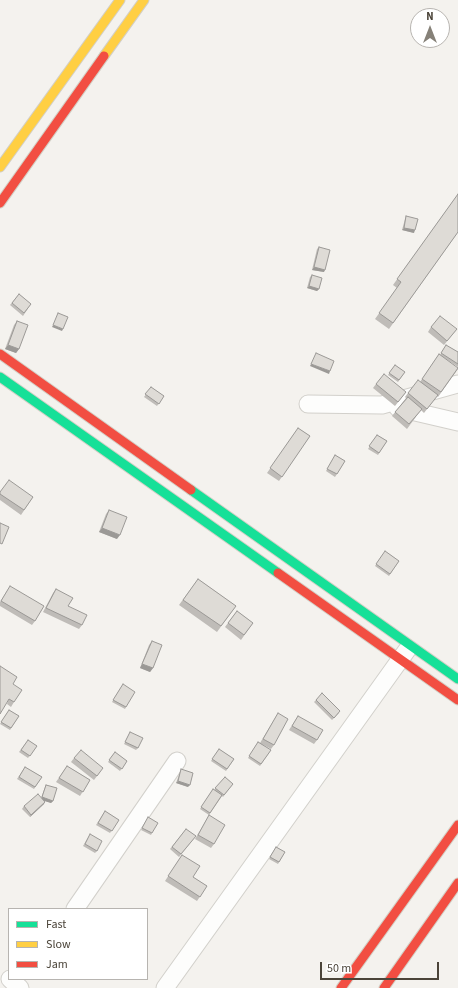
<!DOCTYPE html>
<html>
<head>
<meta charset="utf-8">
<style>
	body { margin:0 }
	#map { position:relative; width:458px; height:988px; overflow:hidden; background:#f4f2ee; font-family:"Source Sans 3",sans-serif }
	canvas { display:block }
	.legend { position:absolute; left:8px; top:908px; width:140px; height:72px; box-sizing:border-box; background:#fff; border:1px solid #b7b4b0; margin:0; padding:5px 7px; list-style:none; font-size:12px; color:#4b4439 }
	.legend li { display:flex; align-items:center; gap:8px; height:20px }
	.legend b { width:20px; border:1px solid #b7b4b0 }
	.north { position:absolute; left:410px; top:8px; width:40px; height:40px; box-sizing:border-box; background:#fff; border:1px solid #b7b4b0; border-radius:50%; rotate:0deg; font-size:11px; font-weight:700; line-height:16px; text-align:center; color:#4b4439 }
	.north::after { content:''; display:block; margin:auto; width:14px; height:18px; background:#868178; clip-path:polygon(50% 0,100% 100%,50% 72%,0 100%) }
	.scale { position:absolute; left:320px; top:962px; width:119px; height:18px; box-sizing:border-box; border:2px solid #4b4439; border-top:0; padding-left:5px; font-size:12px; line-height:14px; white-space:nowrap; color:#4b4439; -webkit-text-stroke:3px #fff; paint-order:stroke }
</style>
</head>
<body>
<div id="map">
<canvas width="458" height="988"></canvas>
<ul class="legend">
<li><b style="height:5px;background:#16e098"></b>Fast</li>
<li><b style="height:5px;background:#ffcf43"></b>Slow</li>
<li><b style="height:5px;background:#f24e42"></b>Jam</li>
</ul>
<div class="north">N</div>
<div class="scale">50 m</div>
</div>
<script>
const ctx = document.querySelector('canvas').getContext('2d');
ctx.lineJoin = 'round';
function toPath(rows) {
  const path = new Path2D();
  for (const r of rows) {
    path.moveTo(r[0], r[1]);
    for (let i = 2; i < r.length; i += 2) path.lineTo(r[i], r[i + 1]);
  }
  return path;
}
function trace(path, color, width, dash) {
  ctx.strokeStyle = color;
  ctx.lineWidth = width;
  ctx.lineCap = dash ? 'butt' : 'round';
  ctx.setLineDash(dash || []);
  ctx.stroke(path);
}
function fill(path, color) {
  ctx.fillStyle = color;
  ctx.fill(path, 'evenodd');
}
const street = toPath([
	[308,404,382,405,458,384],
	[398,408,458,422],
	[75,909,177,761],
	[10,979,20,988],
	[165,988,407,650]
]);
const fast = toPath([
	[0,377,278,573],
	[191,490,458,679]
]);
const slow = toPath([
	[104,56,144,0],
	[0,167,120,0]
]);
const jam = toPath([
	[0,203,104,56],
	[0,354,191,490],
	[278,573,458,700],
	[341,988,458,825],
	[384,988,458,883]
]);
trace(street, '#d2d0cb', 19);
trace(fast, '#d3cfc5', 11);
trace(slow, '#d3cfc5', 11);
trace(jam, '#d3cfc5', 11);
trace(street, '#fdfdfc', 17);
trace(fast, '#16e098', 9);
trace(slow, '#ffcf43', 9);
trace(jam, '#f24e42', 9);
fill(toPath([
	[458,194,458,232,389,329,375,319,397,288,393,285],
	[406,216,414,233,402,230,405,219],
	[319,247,324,272,312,270,317,249],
	[312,275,319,289,317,291,307,288,310,277],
	[19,294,31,304,23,316,10,305],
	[17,321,19,349,16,353,5,349,14,325],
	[431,327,457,329,444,345,428,332],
	[446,345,458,352,458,367,443,357,458,369,438,397,437,396,424,413,421,410,407,429,392,416,406,398,405,397,408,393,420,382,439,354,440,355],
	[395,365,405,372,398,382,388,375],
	[376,384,406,392,395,406,373,388],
	[151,387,164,396,157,406,144,397],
	[298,428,310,436,279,481,267,473],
	[377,435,387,441,378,455,368,449],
	[335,455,345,461,335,477,326,471],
	[0,492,33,497,21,515,0,500],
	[109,510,117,539,99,532,106,514],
	[385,551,399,561,389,576,375,566],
	[198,579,236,606,217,632,179,605],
	[10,586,35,621,32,625,0,606,0,602],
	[56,589,82,625,79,629,43,612,53,593],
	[237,611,253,623,241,640,225,627],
	[152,641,153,668,150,672,140,668,149,645],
	[13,684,14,702,11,707,7,704],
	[123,684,126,707,125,709,112,702],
	[316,700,339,713,332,720,314,702],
	[9,710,19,716,10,730,0,724],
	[278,713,274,745,271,749,262,744,271,750,260,766,248,758,258,742,260,743],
	[298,716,317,740,314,744,289,730],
	[130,732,138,748,136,750,124,744],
	[28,740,37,746,28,758,19,752],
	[219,749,234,759,226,771,211,761],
	[115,752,127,761,120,771,108,762],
	[74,758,100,772,94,780,71,762],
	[67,766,90,780,80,796,56,782],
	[25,767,42,777,34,789,17,779],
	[181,769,188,787,176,783,180,772],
	[225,777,233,784,223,797,222,796,209,815,200,809,213,789,214,790],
	[46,785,53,801,51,803,43,800,44,804,30,817,22,809,24,806,41,798,45,787],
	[105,811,119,820,110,833,96,825],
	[209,815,214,844,211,848,195,839],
	[148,817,152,833,151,835,141,830],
	[186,829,196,836,179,857,170,849],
	[90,834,97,851,95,853,83,846],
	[276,847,285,852,278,864,269,859],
	[182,855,193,877,207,886,197,901,165,881]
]), '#bfbcb8');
fill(toPath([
	[404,228,415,230,414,233,402,230],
	[314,267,325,270,324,272,312,270],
	[309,286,319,289,317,291,307,288],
	[53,325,63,329,62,331,52,327],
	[8,345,19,349,16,353,5,349],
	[311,364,330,371,329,374,310,366],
	[102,528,120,535,117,539,99,532],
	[142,664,153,668,150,672,140,668],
	[178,781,190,785,188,787,176,783],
	[42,797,53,801,51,803,41,800],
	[45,802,44,804,30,817,31,815]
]), '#9b9996');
const building = toPath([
	[458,194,458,232,393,323,379,313,401,282,397,279,458,194],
	[406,216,418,219,415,230,404,228,406,216],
	[319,247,330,250,325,270,314,267,319,247],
	[312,275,322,278,319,289,309,286,312,275],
	[19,294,31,304,24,313,12,303,19,294],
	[58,313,68,317,63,329,53,325,58,313],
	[440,316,457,329,447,341,431,327,440,316],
	[17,321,28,325,19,349,8,345,17,321],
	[446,345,458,352,458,364,441,353,446,345],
	[316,353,334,361,330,371,311,364,316,353],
	[439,354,458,368,441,392,422,379,439,354],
	[395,365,405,372,399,380,389,373,395,365],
	[384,374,406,392,398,402,376,384,384,374],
	[418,380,438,395,427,409,408,393,418,380],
	[151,387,164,396,159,404,145,394,151,387],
	[408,397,422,409,409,424,395,412,408,397],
	[298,428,310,436,282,477,270,468,298,428],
	[377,435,387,441,379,453,369,446,377,435],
	[335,455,345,461,337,474,327,469,335,455],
	[9,480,33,497,24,510,0,494,0,492,9,480],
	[109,510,127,517,120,535,102,528,109,510],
	[0,523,9,527,2,544,0,543,0,523],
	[385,551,399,561,390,574,376,564,385,551],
	[198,579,236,606,221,626,183,600,198,579],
	[10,586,44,606,35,621,1,601,10,586],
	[56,589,73,598,68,606,87,615,82,625,46,608,56,589],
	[237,611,253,623,244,635,228,623,237,611],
	[152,641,162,645,153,668,142,664,152,641],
	[0,666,17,677,13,684,22,690,14,702,9,699,0,714,0,666],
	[123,684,135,692,126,707,113,700,123,684],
	[322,693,340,711,334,718,316,700,322,693],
	[9,710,19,716,11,728,1,722,9,710],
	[278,713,288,719,274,745,263,739,278,713],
	[298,716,323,730,317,740,292,726,298,716],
	[130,732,143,738,138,748,125,742,130,732],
	[28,740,37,746,30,756,21,750,28,740],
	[258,742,271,750,261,764,249,756,258,742],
	[219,749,234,759,227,769,212,759,219,749],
	[81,750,103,768,97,776,74,758,81,750],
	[115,752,127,761,122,769,109,760,115,752],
	[67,766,90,780,83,792,59,778,67,766],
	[25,767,42,777,35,787,19,777,25,767],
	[181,769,193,773,190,785,178,781,181,769],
	[225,777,233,784,224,795,215,788,225,777],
	[46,785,57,788,53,801,42,797,46,785],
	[213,789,222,795,210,813,201,807,213,789],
	[38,794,45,802,31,815,24,806,38,794],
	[105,811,119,820,112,831,98,823,105,811],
	[209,815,225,825,214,844,198,835,209,815],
	[148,817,158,823,152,833,142,828,148,817],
	[186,829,196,836,181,854,172,847,186,829],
	[90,834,102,841,97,851,85,844,90,834],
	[276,847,285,852,279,862,270,857,276,847],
	[182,855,200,866,193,877,207,886,200,897,168,876,182,855]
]);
fill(building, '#dedbd6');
trace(building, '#9b9996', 1);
</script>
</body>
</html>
